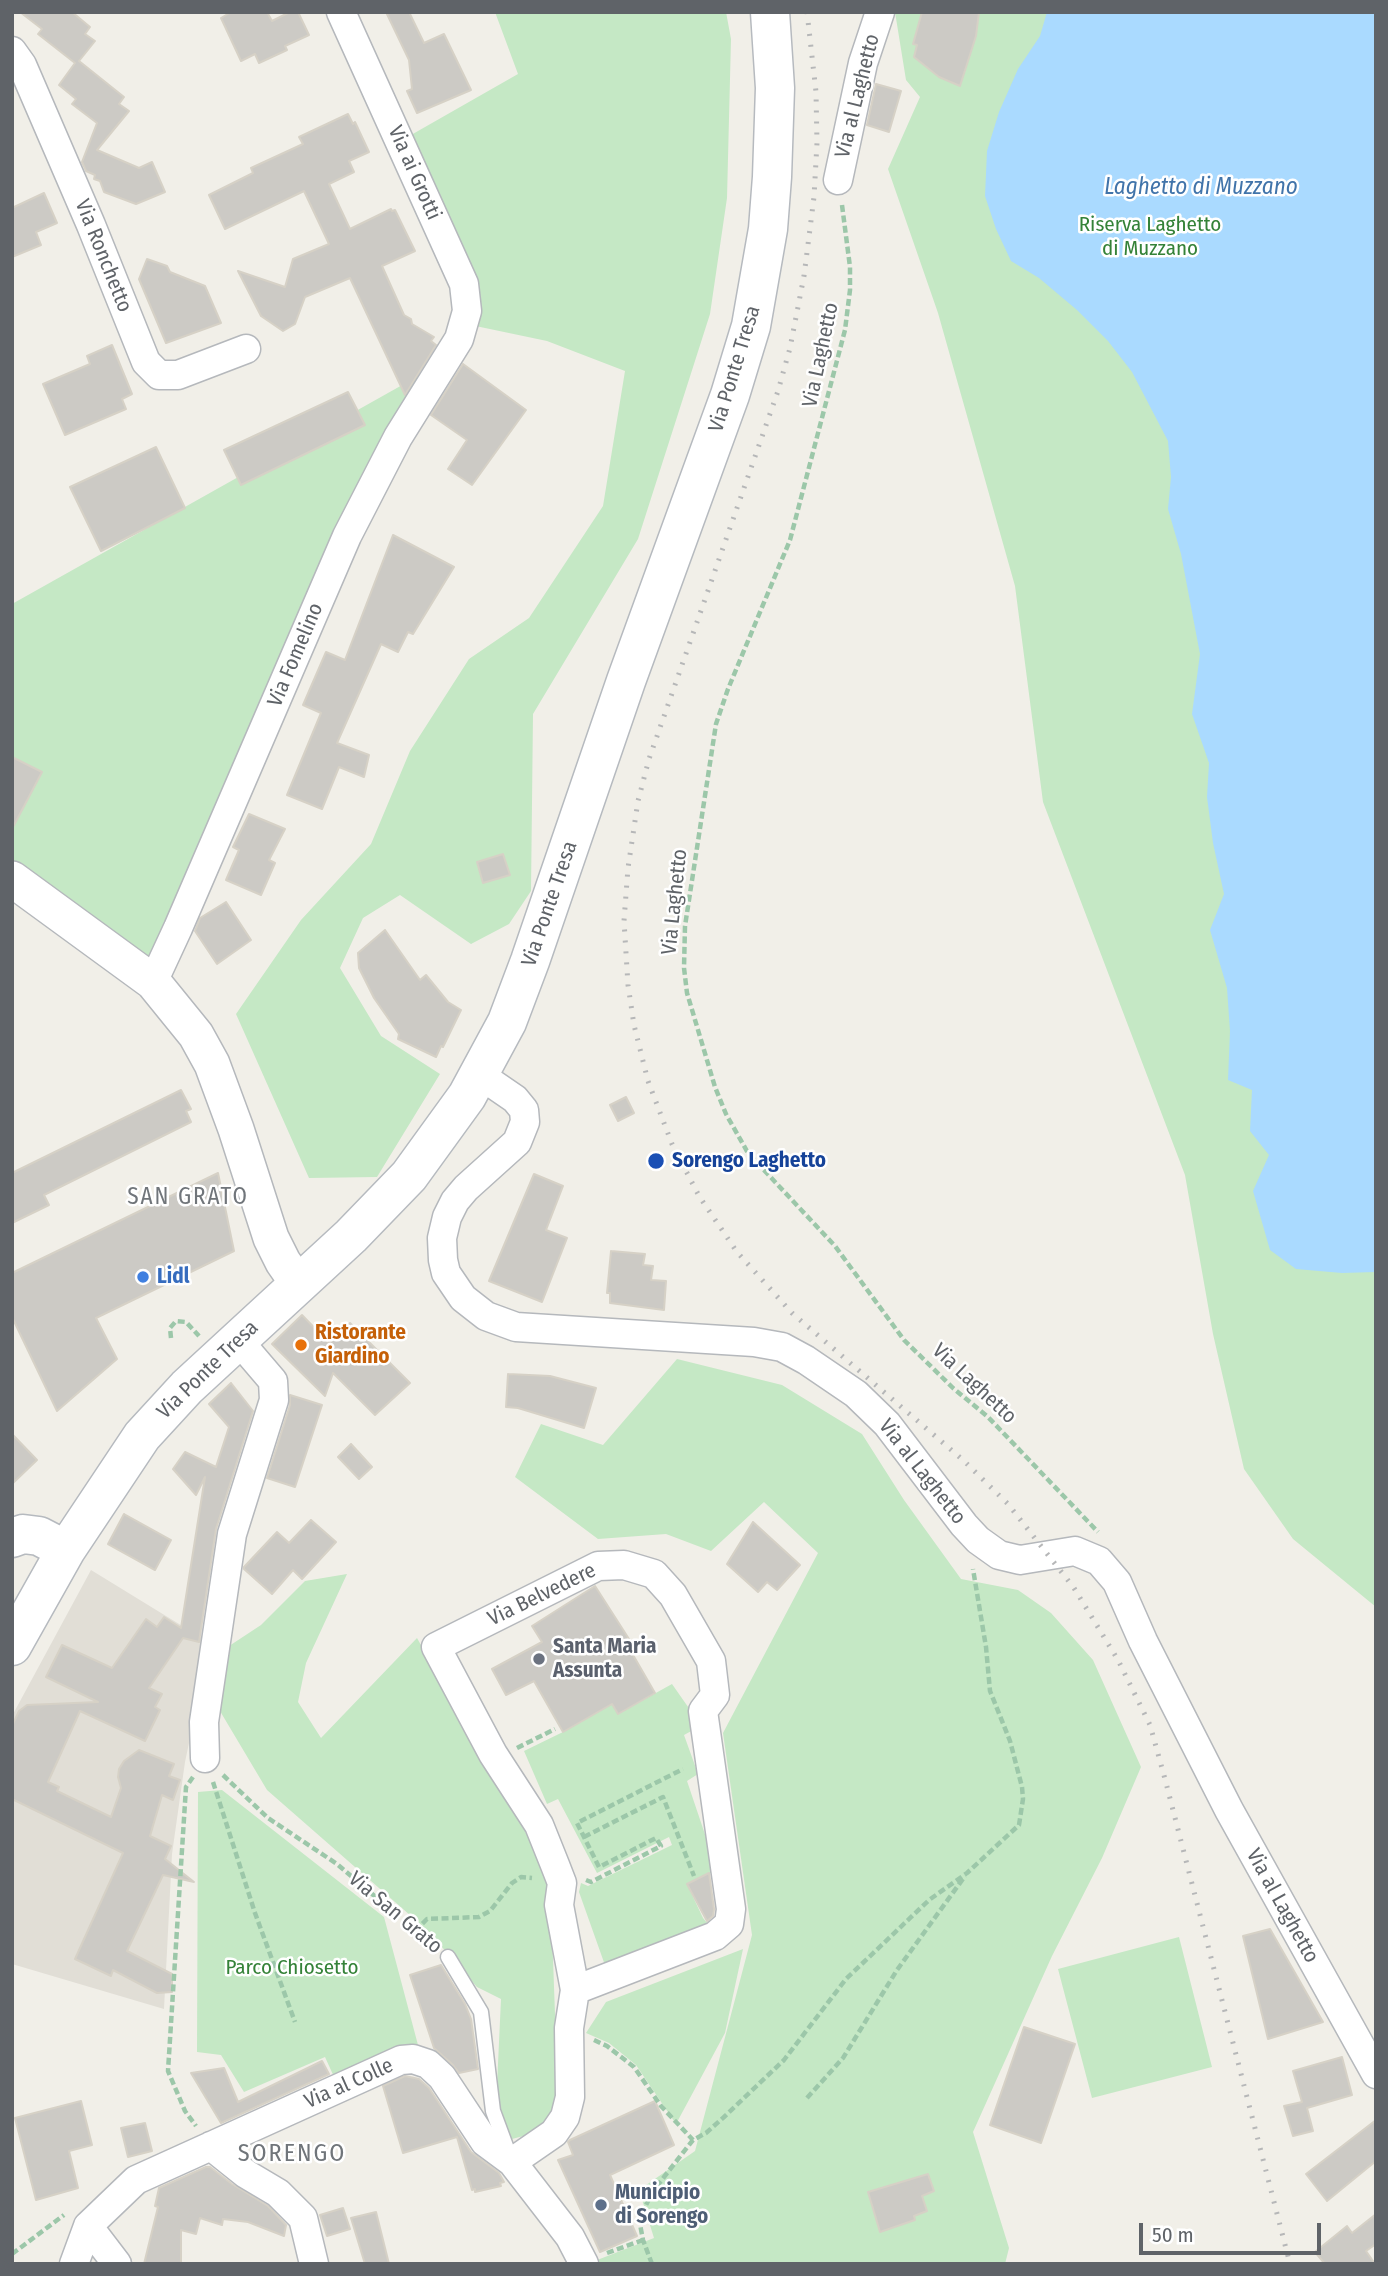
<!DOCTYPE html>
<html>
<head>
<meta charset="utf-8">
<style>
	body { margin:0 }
	#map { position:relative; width:1388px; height:2276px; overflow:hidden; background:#f1efe8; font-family:"Fira Sans Condensed",sans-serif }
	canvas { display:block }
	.frame { position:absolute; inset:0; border:14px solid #5f6368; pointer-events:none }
	.scale { position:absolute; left:1139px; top:2223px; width:182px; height:32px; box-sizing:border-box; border:4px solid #5f6368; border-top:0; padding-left:9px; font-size:21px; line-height:24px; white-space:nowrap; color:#5f6368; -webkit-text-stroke:5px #fff; paint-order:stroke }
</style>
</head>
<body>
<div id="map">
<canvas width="1388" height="2276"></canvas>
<div class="frame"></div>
<div class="scale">50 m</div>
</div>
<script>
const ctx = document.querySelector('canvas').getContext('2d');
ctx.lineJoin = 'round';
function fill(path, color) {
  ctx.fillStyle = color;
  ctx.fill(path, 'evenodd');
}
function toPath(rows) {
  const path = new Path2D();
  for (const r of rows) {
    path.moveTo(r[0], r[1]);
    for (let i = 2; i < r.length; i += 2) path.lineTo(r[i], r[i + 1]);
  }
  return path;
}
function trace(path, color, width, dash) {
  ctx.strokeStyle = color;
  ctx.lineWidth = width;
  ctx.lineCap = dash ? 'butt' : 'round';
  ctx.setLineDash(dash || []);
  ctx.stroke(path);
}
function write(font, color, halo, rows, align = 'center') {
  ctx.font = font + ' "Fira Sans Condensed",sans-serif';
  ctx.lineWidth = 5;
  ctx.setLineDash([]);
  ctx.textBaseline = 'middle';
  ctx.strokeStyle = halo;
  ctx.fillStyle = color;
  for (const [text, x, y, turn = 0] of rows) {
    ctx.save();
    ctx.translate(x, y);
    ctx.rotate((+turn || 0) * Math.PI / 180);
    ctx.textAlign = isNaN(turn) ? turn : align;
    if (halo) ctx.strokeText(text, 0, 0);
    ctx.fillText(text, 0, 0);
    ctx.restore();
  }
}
fill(toPath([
	[91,1570,210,1643,185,1762,172,1854,164,2009,12,1964,12,1716]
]), '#e1ded6');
fill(toPath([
	[495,12,726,12,731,39,727,198,710,314,638,539,533,714,531,891,509,924,471,944,400,895,363,918,340,968,381,1036,440,1074,377,1177,309,1178,236,1014,301,920,371,844,410,751,469,659,529,618,603,506,625,371,547,341,466,324,404,139,518,74],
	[895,12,1376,12,1376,1607,1293,1539,1244,1469,1213,1334,1185,1175,1043,802,1015,586,938,313,888,169,920,97,906,80],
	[445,361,347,536,153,982,12,879,12,604],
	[677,1359,782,1385,862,1434,904,1500,961,1579,1018,1590,1051,1613,1093,1660,1141,1767,1102,1858,1052,1956,973,2132,1009,2248,1005,2264,593,2264,592,2262,654,2238,639,2190,695,2151,752,1935,723,1733,818,1553,764,1502,711,1551,666,1534,598,1539,515,1477,541,1424,603,1445],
	[347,1574,306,1663,298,1702,321,1738,417,1638,550,1876,558,2097,545,2124,531,2134,512,2139,496,2107,501,1999,477,1987,427,1930,267,1790,217,1706,220,1652,261,1625,305,1581],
	[672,1684,693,1714,695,1729,684,1735,698,1774,687,1781,717,1870,687,1884,703,1918,713,1930,606,1968,579,1892,581,1883,588,1886,672,1845,669,1837,597,1873,558,1799,547,1804,524,1751,563,1732,612,1704,618,1714],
	[222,1790,384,1917,418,2045,335,2079,325,2057,244,2092,221,2055,197,2052,198,1792],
	[1179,1937,1212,2067,1092,2098,1058,1969],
	[743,1949,725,2033,676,2124,636,2065,609,2043,586,2033,606,2002]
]), '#c5e8c5');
fill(toPath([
	[1047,12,1376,12,1376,1272,1342,1273,1296,1269,1270,1250,1253,1191,1269,1155,1250,1131,1252,1090,1228,1080,1230,1031,1227,988,1210,930,1224,894,1213,843,1207,797,1209,763,1192,714,1200,654,1181,554,1168,509,1171,477,1168,441,1132,372,1108,341,1077,310,1039,278,1011,261,996,229,985,196,987,151,999,112,1018,69,1040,36]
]), '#aadaff');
const building = toPath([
	[20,12,72,12,90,27,85,34,95,41,79,61,124,97,119,104,129,111,97,150,139,168,152,162,165,192,136,204,104,192,100,181,94,179,95,175,86,171,82,162,97,123,72,104,76,99,59,85,75,63,38,34,42,29,20,12],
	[231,12,267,12,272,21,290,12,298,12,309,35,285,46,287,50,259,63,255,54,241,61,221,18,231,12],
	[386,12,409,12,424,43,444,34,471,90,417,113,407,91,412,89,409,60,386,12],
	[922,12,979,12,976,36,960,86,939,77,914,57,917,45,913,44,922,12],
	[876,84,901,91,889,132,867,125,876,84],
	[348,114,353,124,355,122,369,152,349,161,354,172,329,184,350,229,391,209,392,211,395,210,415,251,382,266,404,315,411,319,412,324,434,337,431,341,436,345,405,395,350,278,305,297,295,324,283,331,261,316,238,271,285,287,293,259,329,244,304,191,225,229,209,195,253,173,251,168,303,144,299,137,348,114],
	[44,193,57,223,36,232,41,245,12,257,12,208,44,193],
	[147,259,167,266,170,272,205,286,221,323,166,343,139,279,147,259],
	[112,345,132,394,122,399,126,409,65,435,43,384,90,364,87,356,112,345],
	[463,364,526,410,472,485,448,469,467,440,431,415,463,364],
	[348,392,365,425,241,485,224,450,348,392],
	[156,447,185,508,101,551,70,487,156,447],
	[393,535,454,567,413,634,408,632,398,652,381,644,337,743,369,755,364,777,339,767,322,809,287,795,321,713,303,705,326,652,345,660,393,535],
	[12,757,42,772,12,829,12,757],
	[249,814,285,829,269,860,275,863,261,895,226,880,239,850,233,847,249,814],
	[503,854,510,875,483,883,477,862,503,854],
	[226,902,251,940,217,964,195,931,200,918,226,902],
	[385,930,420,980,426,975,448,1002,461,1010,443,1047,441,1046,436,1057,398,1039,399,1034,374,998,359,968,358,953,385,930],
	[181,1090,191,1109,186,1111,191,1122,44,1195,49,1205,12,1223,12,1173,181,1090],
	[626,1097,634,1113,618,1121,610,1105,626,1097],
	[218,1173,234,1251,96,1318,117,1359,57,1411,12,1317,12,1273,218,1173],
	[534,1174,563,1186,546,1230,567,1238,542,1302,489,1281,534,1174],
	[611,1251,645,1254,643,1265,653,1266,651,1280,666,1281,664,1310,610,1303,610,1293,607,1293,611,1251],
	[302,1315,329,1343,350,1323,410,1383,375,1415,333,1373,325,1396,272,1344,302,1315],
	[508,1374,550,1376,596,1388,584,1428,518,1408,506,1407,508,1374],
	[231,1383,253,1411,216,1529,199,1642,183,1638,149,1688,162,1694,155,1707,160,1710,145,1741,80,1711,48,1782,59,1787,57,1791,111,1817,121,1788,118,1777,119,1769,124,1761,139,1750,174,1764,169,1776,180,1780,173,1800,162,1795,150,1836,171,1846,165,1859,194,1882,163,1875,127,1951,172,1974,172,1992,157,1993,113,1970,111,1976,75,1959,123,1853,12,1799,12,1726,19,1711,27,1705,98,1702,46,1677,62,1645,112,1668,146,1619,157,1627,164,1617,181,1628,205,1477,196,1495,173,1469,185,1452,216,1467,229,1427,209,1404,231,1383],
	[290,1395,322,1405,295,1487,267,1478,290,1405,290,1395],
	[12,1434,37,1460,12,1484,12,1434],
	[351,1444,372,1467,359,1479,338,1457,351,1444],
	[124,1514,171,1540,155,1570,108,1544,124,1514],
	[311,1520,336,1542,302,1579,293,1570,272,1594,244,1569,244,1567,277,1532,289,1543,311,1520],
	[753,1522,800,1565,777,1590,767,1582,758,1592,727,1564,753,1522],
	[595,1586,629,1639,625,1641,655,1693,618,1714,612,1704,563,1732,534,1681,506,1695,492,1669,542,1642,532,1626,595,1586],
	[709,1873,714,1909,713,1916,707,1921,687,1884,709,1873],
	[1270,1929,1323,2022,1268,2039,1243,1936,1270,1929],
	[441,1965,465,2004,471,2019,478,2069,459,2073,453,2065,434,2048,410,1975,441,1965],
	[1024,2027,1075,2044,1041,2143,990,2125,1024,2027],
	[1342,2057,1352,2095,1307,2108,1313,2131,1293,2136,1284,2106,1302,2102,1293,2071,1342,2057],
	[322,2061,329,2074,221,2123,191,2073,224,2068,238,2102,322,2061],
	[405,2076,419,2079,429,2088,471,2152,499,2173,504,2182,500,2183,501,2186,475,2192,475,2189,472,2190,457,2137,403,2153,383,2086,405,2076],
	[81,2101,92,2145,69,2151,78,2188,36,2200,15,2118,81,2101],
	[655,2101,674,2145,610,2175,637,2236,600,2252,558,2160,573,2155,568,2142,570,2140,655,2101],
	[1376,2120,1376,2161,1327,2201,1306,2174,1376,2120],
	[145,2123,152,2151,128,2157,121,2128,145,2123],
	[206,2167,210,2167,232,2184,268,2206,286,2225,284,2236,248,2222,223,2219,222,2225,200,2218,196,2234,181,2230,181,2264,144,2264,158,2207,155,2206,159,2188,206,2167],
	[928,2174,934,2191,922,2196,927,2211,914,2216,915,2220,880,2232,868,2192,928,2174],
	[343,2208,350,2229,327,2236,320,2215,343,2208],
	[376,2212,389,2264,365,2264,351,2218,376,2212],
	[1376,2214,1376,2244,1366,2251,1375,2264,1325,2264,1315,2252,1347,2226,1352,2233,1376,2214]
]);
fill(building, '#cccac5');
trace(building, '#d6d1c6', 2);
const service = toPath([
	[448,1957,481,2012,493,2111,510,2157]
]);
const minor = toPath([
	[12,51,22,65,91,225,146,362,159,375,178,375,246,349],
	[838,180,863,63,880,12],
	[153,982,178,928,347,536,398,437,459,339,467,311,464,284,341,12],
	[480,1075,515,1099,524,1110,525,1122,517,1142,466,1188,455,1201,447,1217,442,1238,443,1260,446,1273,463,1298,486,1316,516,1327,754,1342,782,1347,806,1360,856,1394,887,1424,964,1525,978,1540,999,1555,1020,1560,1075,1551,1099,1561,1117,1582,1143,1641,1229,1810,1376,2074],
	[205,1758,204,1722,232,1534,274,1400,273,1381,238,1340],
	[211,2146,246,2174,278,2193,303,2218,314,2264],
	[512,2162,554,2133,565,2117,570,2097,569,2028,575,1990,715,1936,729,1924,731,1909,703,1711,715,1695,711,1661,673,1595,654,1574,624,1565,598,1566,436,1647,493,1754,539,1825,555,1865,562,1883,559,1905,575,1990],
	[88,2226,117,2264],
	[74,2264,88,2226,136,2180,401,2060,413,2059,428,2064,442,2077,485,2142,512,2162,570,2237,584,2264]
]);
const tertiary = toPath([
	[12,879,153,982,196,1035,212,1064,236,1129,271,1238,283,1262,299,1285]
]);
const secondary = toPath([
	[12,1538,23,1534,39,1536,66,1550],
	[12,1646,66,1550,142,1436,187,1387,351,1236,409,1176,467,1096,507,1022,530,961,626,681,730,395,751,326,768,229,772,177,775,88,770,12]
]);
trace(service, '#b5b8bc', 17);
trace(minor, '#b5b8bc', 31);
trace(tertiary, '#b5b8bc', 38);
trace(secondary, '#b6babf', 41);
trace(toPath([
	[842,205,850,267,850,290,845,330,790,540,728,689,716,724,685,926,684,968,687,993,715,1087,726,1114,748,1153,835,1246,904,1340,953,1388,988,1417,1098,1532],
	[171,1338,170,1328,176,1321,186,1322,199,1336],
	[517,1748,555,1729],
	[223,1775,268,1818,337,1864,433,1946],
	[193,1777,186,1787,168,2071,185,2111,196,2126],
	[213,1782,255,1913,295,2022],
	[584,1837,663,1797,694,1876],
	[586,1880,591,1882,661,1846,656,1838,599,1867,577,1823,683,1769],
	[415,1931,427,1919,479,1917,490,1911,512,1883,521,1877,532,1878],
	[594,2040,607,2046,634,2067,661,2106,693,2140],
	[807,2098,843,2058,897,1970,965,1876],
	[607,2253,643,2240],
	[12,2254,64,2215],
	[652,2264,643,2240,639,2219,653,2191,693,2140,706,2133,724,2117,784,2060,846,1979,929,1900,967,1873,1019,1825,1023,1799,1022,1787,1010,1741,990,1691,986,1647,973,1569]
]), '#9cc7a9', 4.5, [7, 3.5]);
trace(service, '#fff', 14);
trace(minor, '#fff', 28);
trace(tertiary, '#fff', 35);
trace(secondary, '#fff', 38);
trace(toPath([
	[807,12,816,92,817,143,814,197,804,276,790,348,778,391,669,702,649,759,638,801,628,868,624,921,628,985,634,1025,648,1081,672,1144,699,1196,737,1252,792,1313,963,1460,1008,1504,1074,1588,1118,1660,1150,1725,1165,1779,1290,2264]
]), '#b6b7b8', 5, [2, 9]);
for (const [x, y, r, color] of [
	[656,1161,9,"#1a4fb4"],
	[143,1277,7,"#3f7fe0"],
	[301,1345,7,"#e8710a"],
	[539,1659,7,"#6b7280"],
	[601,2205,7,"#5c6f8a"]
]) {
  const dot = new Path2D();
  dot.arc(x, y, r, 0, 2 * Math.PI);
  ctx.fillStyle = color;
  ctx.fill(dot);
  trace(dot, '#fff', 2.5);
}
write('21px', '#5f6368', '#fff', [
	["Via al Laghetto",858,96,-76],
	["Via ai Grotti",414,173,66],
	["Via Ronchetto",103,256,68],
	["Via Laghetto",821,355,-78],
	["Via Ponte Tresa",735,369,-73],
	["Via Fomelino",296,655,-67],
	["Via Laghetto",675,902,-84],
	["Via Ponte Tresa",550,904,-71],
	["Via Ponte Tresa",208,1370,-44],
	["Via Laghetto",974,1384,43],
	["Via al Laghetto",922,1472,52],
	["Via Belvedere",542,1595,-26],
	["Via al Laghetto",1282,1906,61],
	["Via San Grato",395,1913,40],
	["Via al Colle",349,2084,-24]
]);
write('21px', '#348238', '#fff', [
	["Riserva Laghetto",1150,225],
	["di Muzzano",1150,249],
	["Parco Chiosetto",292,1968]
]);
write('bold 21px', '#164399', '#fff', [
	["Sorengo Laghetto",672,1161]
], 'left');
write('bold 21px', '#366cbe', '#fff', [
	["Lidl",157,1277]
], 'left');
write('bold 21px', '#c56008', '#fff', [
	["Ristorante",315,1333],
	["Giardino",315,1357]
], 'left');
write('bold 21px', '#5b616d', '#fff', [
	["Santa Maria",553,1647],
	["Assunta",553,1671]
], 'left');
write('bold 21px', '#4e5e75', '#fff', [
	["Municipio",615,2193],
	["di Sorengo",615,2217]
], 'left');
write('italic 23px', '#4174aa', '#fff', [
	["Laghetto di Muzzano",1201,188]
]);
ctx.letterSpacing = '2px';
write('23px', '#70757a', '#fff', [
	["SAN GRATO",188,1198]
]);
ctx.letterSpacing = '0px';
ctx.letterSpacing = '2px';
write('24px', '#70757a', '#fff', [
	["SORENGO",292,2154]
]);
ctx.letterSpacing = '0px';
</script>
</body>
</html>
